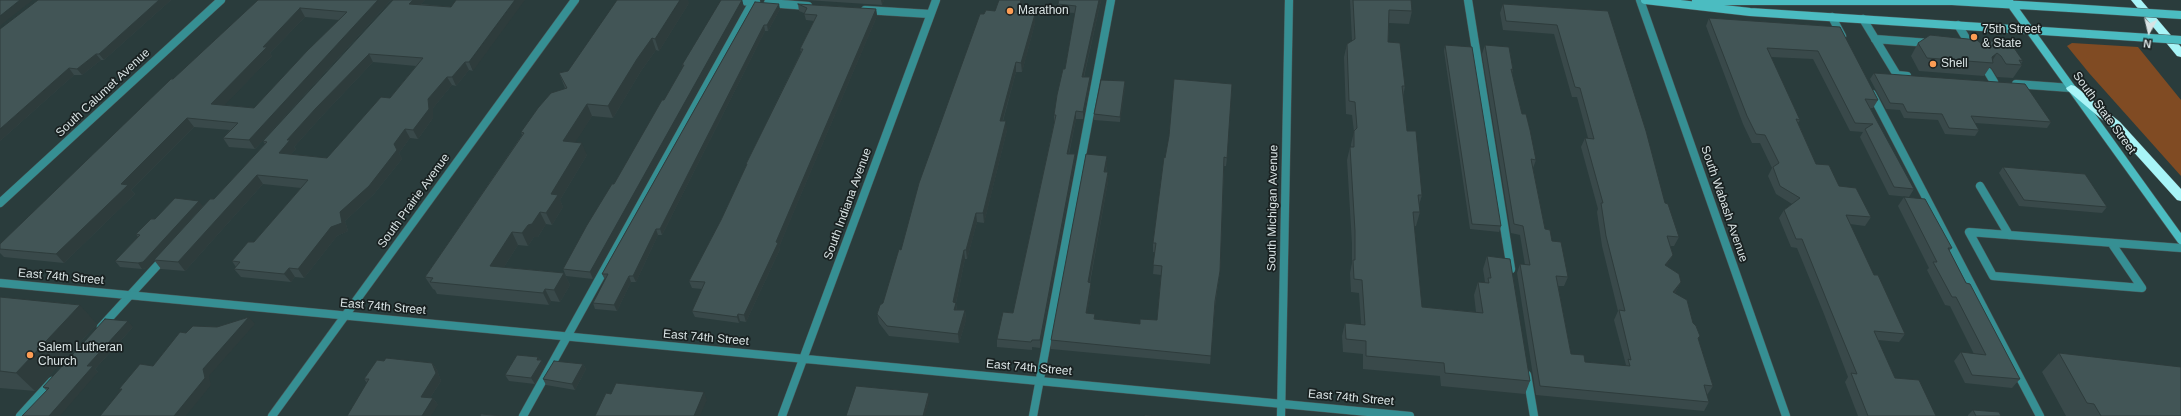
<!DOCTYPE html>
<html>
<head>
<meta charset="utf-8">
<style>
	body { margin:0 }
	#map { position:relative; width:2181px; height:416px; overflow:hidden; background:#2a3c3c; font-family:Arial,sans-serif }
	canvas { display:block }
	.north { position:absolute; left:2129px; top:12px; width:40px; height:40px; -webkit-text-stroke:3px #192121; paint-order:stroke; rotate:188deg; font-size:11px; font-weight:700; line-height:16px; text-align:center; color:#d9e3e4 }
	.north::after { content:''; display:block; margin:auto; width:14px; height:18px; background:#d9e3e4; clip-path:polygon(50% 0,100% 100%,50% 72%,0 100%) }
</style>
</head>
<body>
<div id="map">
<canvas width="2181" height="416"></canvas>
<div class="north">N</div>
</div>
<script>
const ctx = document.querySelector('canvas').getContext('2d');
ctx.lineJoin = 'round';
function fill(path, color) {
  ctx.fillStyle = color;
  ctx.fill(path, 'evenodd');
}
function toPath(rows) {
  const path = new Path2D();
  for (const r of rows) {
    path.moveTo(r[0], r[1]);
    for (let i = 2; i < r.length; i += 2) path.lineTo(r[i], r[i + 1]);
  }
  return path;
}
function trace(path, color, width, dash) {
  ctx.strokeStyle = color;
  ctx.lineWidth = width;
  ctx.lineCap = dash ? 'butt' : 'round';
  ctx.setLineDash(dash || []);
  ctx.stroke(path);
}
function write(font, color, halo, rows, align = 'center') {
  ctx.font = font + ' Arial,sans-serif';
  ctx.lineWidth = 3.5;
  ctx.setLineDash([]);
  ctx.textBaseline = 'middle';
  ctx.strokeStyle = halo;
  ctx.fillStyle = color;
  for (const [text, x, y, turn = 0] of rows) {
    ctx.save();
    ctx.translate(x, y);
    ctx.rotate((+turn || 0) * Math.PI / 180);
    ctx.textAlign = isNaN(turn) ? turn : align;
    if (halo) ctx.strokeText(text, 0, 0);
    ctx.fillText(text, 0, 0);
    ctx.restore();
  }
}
fill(toPath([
	[2072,43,2138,47,2181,100,2181,176,2089,73,2067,46]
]), '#804b23');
const lane = toPath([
	[725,0,756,2],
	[1468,0,1511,269],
	[768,3,808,6],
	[865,10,930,14],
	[1832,17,1842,36],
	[1863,19,1897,75,1907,76],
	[1958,25,1972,48],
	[1875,39,1929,43],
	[1988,72,1994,82],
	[2016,84,2071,88],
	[1872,94,2040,416],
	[1980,186,2009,235],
	[2112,244,2142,288,1993,276,1969,232,2181,248],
	[101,327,165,257],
	[1527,375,1534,416],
	[20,416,52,381],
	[523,416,753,2],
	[1033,416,1111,0]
]);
const street = toPath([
	[1640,0,1786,416],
	[0,203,221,0],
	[0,283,1410,416],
	[272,416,575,0],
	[782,416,936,0],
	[1281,416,1289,0]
]);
const secondary = toPath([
	[1645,0,1750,12,2089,34],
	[2008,0,2181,240],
	[1696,1,1952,1,2070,8]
]);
const highway = toPath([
	[2131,0,2141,0,2181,47,2181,57,2177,56,2131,0],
	[2071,85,2075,86,2120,122,2181,189,2181,201,2177,200,2112,128,2067,90,2066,88,2071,85]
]);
trace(lane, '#4a5a5a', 9);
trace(street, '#4a5a5a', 9);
trace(secondary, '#4a5a5a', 9);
trace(highway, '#4a5a5a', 1);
trace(lane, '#368f93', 8);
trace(street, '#368f93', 8);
trace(secondary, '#4bbcc1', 8);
fill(highway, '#a8f4f7');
const secondaryBridge = toPath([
	[2070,8,2181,15],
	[2089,34,2181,40]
]);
trace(secondaryBridge, '#4a5a5a', 9, []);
trace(secondaryBridge, '#4bbcc1', 8);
fill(toPath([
	[38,0,171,0,104,60,101,60,82,75,74,75,0,141],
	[258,0,391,0,255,149,229,147,223,138,230,130,194,127,131,190,135,194,64,263,4,257,0,253,0,244],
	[305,17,339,20,254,108,224,105,272,56,270,53],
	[393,0,425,0,421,4,451,7,473,71,469,70,456,86,452,85,433,108,433,118,418,139,410,138,399,153,402,159,374,194,345,221,348,231,337,236,304,278,295,277,291,282,241,277,234,269,236,267,232,261,254,242,301,188,263,184,185,271,161,269,154,260,147,268,142,269,120,267,115,261,138,237,136,234,155,219,203,206,214,199,265,144,263,141],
	[373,62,416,66,390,98,327,158,291,154,296,149,294,147,321,117],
	[742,0,744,7,593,279,566,276,563,269,664,100,683,67,682,65],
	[806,0,884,0,882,5],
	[1059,0,1101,0,1084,77,1090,77,1090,85,1083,119,1076,119,1069,154,1075,154,1075,162,1040,348,1032,347,1032,350,997,347,997,339,1013,313,1054,123,1054,115,1065,69,1075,13,1058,12,1058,4],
	[1350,0,1411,0,1412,11,1409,24,1389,23,1388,42,1405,86,1403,97,1407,131,1422,195,1419,205,1420,212,1416,226,1414,226,1422,307,1476,312,1474,295,1478,282,1485,282,1483,269,1487,256,1530,381,1525,394,1441,386,1440,376,1363,369,1363,354,1343,352,1342,336,1345,323,1361,324,1359,293,1351,292,1350,273,1352,263,1352,244,1347,160,1350,147,1351,147,1351,144,1354,132,1352,115,1346,114,1344,57,1347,44,1352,41],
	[755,2,780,9,768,31,765,31,662,235,658,235,636,282,631,282,617,311,595,309,593,303,605,280,602,274],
	[689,3,659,51,656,50,641,71,613,118,592,116,575,142,587,155,560,200,563,207,552,225,546,224,538,237,534,237,528,246,518,245,504,267,564,273,570,285,560,302,551,301,549,305,437,294,435,290,433,289,425,277,522,135,521,132,565,88,559,73,568,71],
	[798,4,876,9,877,16,799,199,779,247,780,249,746,322,740,321,739,323,695,317,692,311,702,289,692,288,689,281,721,220,746,166,746,164,801,52,800,49,814,21,806,20,804,13,799,11],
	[1503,4,1608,11,1665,203,1679,237,1674,246,1670,246,1673,255,1667,266,1681,282,1675,293,1693,323,1700,336,1698,339,1713,386,1707,395,1709,402,1704,411,1536,395,1517,273,1520,264,1525,265,1520,235,1511,233,1482,54,1485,45,1513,70,1512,73,1522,114,1536,160,1533,168,1545,229,1552,241,1568,277,1564,286,1558,286,1571,354,1585,362,1625,366,1626,365,1614,320,1618,311,1602,246,1597,212,1598,209,1581,147,1585,138,1588,138,1577,97,1572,97,1554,34,1503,30,1500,13],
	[1020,13,1035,14,1035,23,1022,72,1016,72,1003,121,1007,130,984,223,977,222,967,259,965,259,956,303,957,310,965,310,966,320,959,343,889,336,879,323,877,314,883,303,984,14],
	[1709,18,1840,27,1878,100,1873,108,1870,108,1914,189,1909,197,1889,195,1860,137,1863,132,1850,131,1813,59,1771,57,1800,120,1798,123,1816,164,1871,217,1865,226,1850,224,1874,275,1905,334,1899,342,1878,340,1895,378,1936,416,1858,416,1845,382,1848,377,1824,314,1797,248,1791,247,1779,218,1784,210,1792,204,1776,194,1768,176,1772,168,1760,143,1752,143,1743,124,1706,26],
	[1990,41,2023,61,2021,63,2022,65,2013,78,1997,77,1992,69,1990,67,1984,76,1919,71,1911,56,1918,43,1984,46,1987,46],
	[1445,45,1501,226,1499,232,1470,229,1444,51],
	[1874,73,2051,122,2047,128,1975,123,1979,130,1975,136,1945,134,1938,120,1904,118,1900,110,1886,109,1870,79],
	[1125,81,1125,87,1120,122,1094,120,1094,114],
	[1165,158,1227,158,1226,166,1224,166,1220,271,1215,306,1210,364,1051,349,1051,340,1107,165,1106,172,1108,181,1090,283,1091,291,1087,313,1095,319,1140,324,1157,320,1161,275,1153,274,1155,252,1153,252,1153,243],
	[2003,167,2107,207,2102,213,2019,206,1999,173],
	[1904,197,1952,248,1949,251,1966,283,2020,379,2012,388,1965,383,1954,361,1961,352,1974,354,1950,306,1945,305,1927,270,1929,268,1898,206],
	[0,297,97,324,35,391,0,388],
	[133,327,95,369,98,372,46,390,43,387],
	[2059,353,2181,416,2066,416,2042,372],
	[538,357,545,366,535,384,509,381,505,375],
	[384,361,432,363,437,370,441,381,430,398,433,398,438,405,367,383,364,379],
	[583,364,586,369,575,390,546,385,543,379],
	[1973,410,2001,416,1968,416,1968,415]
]), '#39494a');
fill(toPath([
	[20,0,33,0,0,26,0,16],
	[159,0,171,0,104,60,99,54],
	[378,0,391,0,255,149,249,140],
	[413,0,425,0,414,12,409,4],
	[515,0,525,0,473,71,469,62],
	[680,0,688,0,689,3,659,51,655,39],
	[742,0,744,7,593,279,590,272],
	[881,0,884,0,882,5],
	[1021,0,1024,0,1018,22,1017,13],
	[1099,0,1101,0,1082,84,1082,77],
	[779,4,780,9,768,31,767,25],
	[300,8,305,17,270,53,272,56,217,113,211,104,263,47],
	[876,9,877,16,799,199,779,247,780,249,746,322,744,315,776,242],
	[1035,14,1035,23,1022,72,1021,63],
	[764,25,765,31,662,235,660,229],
	[652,38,656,50,641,71,613,118,608,106,637,59],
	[1997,53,1991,63,1992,57],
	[96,54,101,60,82,75,77,69],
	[369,54,373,62,321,117,294,147,296,149,284,162,279,153,287,140,316,108],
	[465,62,469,70,456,86,452,77],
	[1016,62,1016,72,1000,130,1000,121],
	[69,68,74,75,0,141,0,129],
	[447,77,452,85,433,108,433,118,418,139,413,130,428,99],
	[1090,77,1090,85,1083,119,1083,112],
	[1125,81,1125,87,1120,122,1120,117],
	[587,104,592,116,568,154,563,141],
	[1076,111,1076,119,1067,161,1067,154],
	[187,118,194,127,131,190,135,194,64,263,56,254,121,184],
	[1006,121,1007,130,984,223,983,213],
	[405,129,410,138,399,153,402,159,374,194,345,221,348,231,337,236,304,278,298,269,340,212],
	[582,143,587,155,560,200,563,207,552,225,546,213,551,194],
	[1075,154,1075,162,1040,348,1040,340],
	[1107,156,1107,165,1104,181,1104,172],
	[1108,172,1108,181,1088,291,1088,282],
	[257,175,263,184,185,271,178,262],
	[199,201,203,206,147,268,142,269,138,263],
	[540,212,546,224,538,237,534,237,528,246,522,233,528,225],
	[976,213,977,222,967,259,966,250],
	[656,229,658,235,636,282,633,276],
	[512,232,518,245,497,278,490,266],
	[964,250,965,259,954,312,953,302],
	[1673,255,1668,265,1661,274,1665,265],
	[289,268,295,277,291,282,284,274],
	[564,273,570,285,560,302,554,290],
	[629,276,631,282,617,311,614,305],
	[1681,282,1676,291,1668,301,1673,292],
	[1091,283,1091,291,1086,322,1086,313],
	[545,289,551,301,549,305,543,293],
	[956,303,957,312,954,310],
	[80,305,97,324,35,391,16,373],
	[965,310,966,320,959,343,958,334],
	[738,314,740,321,739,323,737,317],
	[249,317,255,324,209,376,211,385,186,416,174,416,203,369],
	[128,321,133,327,95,369,98,372,60,416,49,416,87,366],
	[538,357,541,362,542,360,545,366,535,384,531,378],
	[432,363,437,370,441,381,426,404,421,397],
	[583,364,586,369,575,390,572,384],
	[704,392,707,400,700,416,694,416],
	[929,393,930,399,925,416,923,416],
	[433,398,438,405,431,416,422,416]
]), '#2e3c3c');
const building = toPath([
	[0,0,20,0,0,16,0,0],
	[38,0,159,0,99,54,96,54,77,69,69,68,0,129,0,29,38,0],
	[258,0,378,0,249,140,223,138,238,123,187,118,121,184,128,185,56,254,0,249,0,244,171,79,173,79,258,0],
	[300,8,347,12,307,51,254,108,211,104,267,47,263,47,300,8],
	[393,0,413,0,409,4,451,7,456,0,515,0,469,62,465,62,452,77,447,77,428,99,429,109,413,130,405,129,394,144,397,150,369,186,340,212,342,223,331,227,298,269,289,268,284,274,234,269,240,262,232,261,248,242,254,242,308,180,257,175,178,262,154,260,210,199,214,199,267,142,263,141,393,0],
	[369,54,423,58,390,98,381,97,327,158,279,153,290,140,287,140,316,108,369,54],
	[617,0,680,0,655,39,652,38,637,59,608,106,587,104,563,141,582,143,551,194,558,195,546,213,540,212,532,224,528,225,522,233,512,232,490,266,564,273,554,290,545,289,543,293,430,282,433,278,425,277,524,133,521,132,538,108,551,93,567,88,559,73,568,71,617,0],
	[721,0,742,0,590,272,563,269,587,225,612,184,614,184,662,100,664,100,684,65,682,65,721,0],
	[999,0,1021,0,1017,13,1035,14,1021,63,1016,62,1000,121,1006,121,983,213,976,213,966,250,964,250,953,302,956,303,954,310,965,310,958,334,887,326,877,314,880,305,883,303,899,249,901,250,919,183,980,14,984,14,986,10,995,11,999,0],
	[1059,0,1099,0,1082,77,1090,77,1083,112,1076,111,1067,154,1075,154,1040,340,1032,340,1031,342,997,339,1003,312,1013,313,1056,115,1054,115,1057,95,1063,69,1065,69,1076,6,1058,4,1059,0],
	[1353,0,1411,0,1412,11,1389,10,1388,42,1400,43,1405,86,1402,86,1407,131,1416,131,1422,195,1418,195,1420,212,1413,212,1422,307,1483,313,1478,282,1489,283,1488,278,1491,278,1487,256,1510,259,1530,381,1445,373,1444,363,1366,356,1366,341,1346,339,1345,323,1365,325,1362,280,1354,279,1353,260,1355,260,1355,231,1350,147,1354,147,1354,131,1357,128,1355,102,1349,101,1347,44,1355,39,1353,0],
	[755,2,779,4,767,25,764,25,660,229,656,229,633,276,629,276,614,305,593,303,608,274,602,274,755,2],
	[798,4,876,9,797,193,776,242,778,243,744,315,738,314,737,317,692,311,705,282,689,281,721,220,747,164,746,164,803,49,800,49,817,15,804,14,807,8,798,4],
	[1503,4,1608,11,1646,131,1665,203,1668,204,1679,237,1667,236,1673,255,1665,265,1679,274,1681,282,1673,292,1687,300,1693,323,1696,326,1700,336,1698,338,1713,386,1704,385,1709,402,1540,386,1520,264,1530,265,1523,226,1514,224,1485,45,1509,47,1513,70,1511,69,1522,114,1526,114,1530,130,1536,160,1531,159,1545,229,1550,230,1552,241,1561,242,1568,277,1556,276,1571,354,1584,355,1585,362,1630,366,1628,359,1631,360,1619,310,1625,311,1606,236,1601,203,1603,203,1585,138,1594,139,1580,88,1575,87,1557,25,1506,21,1503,4],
	[1709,18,1840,27,1878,100,1865,99,1914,189,1894,187,1865,129,1873,124,1855,123,1818,51,1767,48,1800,120,1796,119,1816,164,1829,165,1839,186,1856,188,1871,217,1846,215,1874,275,1878,275,1905,334,1874,331,1895,378,1919,380,1936,416,1868,416,1851,373,1857,374,1829,306,1802,239,1796,239,1784,210,1800,198,1780,186,1773,167,1779,163,1765,135,1756,134,1747,116,1709,18],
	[1930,35,1977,40,1984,46,1988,45,1990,41,2010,42,2023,61,2019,60,2022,65,2006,64,2001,56,1997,53,1992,57,1993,63,1927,58,1918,43,1930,35],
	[1445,45,1472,47,1501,226,1472,224,1445,45],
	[1874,73,2025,84,2051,122,1971,116,1979,130,1949,128,1942,114,1907,112,1903,104,1890,103,1874,73],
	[1174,79,1232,84,1227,158,1224,157,1220,271,1215,301,1211,356,1051,340,1086,154,1107,156,1104,172,1108,172,1088,282,1091,283,1086,313,1095,314,1094,319,1140,324,1140,319,1157,320,1162,266,1153,265,1156,243,1153,243,1164,157,1165,158,1169,136,1174,79],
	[1101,80,1125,81,1120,117,1094,114,1101,80],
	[2003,167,2085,174,2107,207,2024,200,2003,167],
	[1904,197,1925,199,1952,248,1948,248,1966,283,1970,284,2020,379,1972,375,1961,352,1986,355,1956,297,1952,297,1933,262,1937,262,1904,197],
	[175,198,199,201,143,262,138,263,115,261,140,235,136,234,151,219,155,219,175,198],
	[0,297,80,305,16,373,0,371,0,297],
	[249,317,203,369,205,378,174,416,100,416,122,389,119,389,140,364,153,366,180,332,186,333,193,326,217,327,249,317],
	[105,319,128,321,87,366,93,366,49,416,22,416,49,388,43,387,105,319],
	[2059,353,2181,367,2181,416,2101,416,2094,404,2087,403,2059,353],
	[517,355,538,357,537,360,542,360,531,378,505,375,517,355],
	[386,358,432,363,436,373,421,397,433,398,422,416,347,416,369,379,364,379,377,360,384,361,386,358],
	[554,361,583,364,572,384,543,379,554,361],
	[616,383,704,392,694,416,595,416,606,393,611,394,616,383],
	[856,386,929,393,923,416,846,416,856,386],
	[1973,410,1999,412,2001,416,1976,416,1973,410],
	[481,414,504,416,480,416,481,414],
	[1145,415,1159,416,1144,416,1145,415]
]);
fill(building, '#425556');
trace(building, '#2e3c3c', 1);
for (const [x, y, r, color] of [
	[1010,11,4,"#fd9d54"],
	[1974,37,4,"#fd9d54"],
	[1933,64,4,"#fd9d54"],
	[30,355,4,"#fd9d54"]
]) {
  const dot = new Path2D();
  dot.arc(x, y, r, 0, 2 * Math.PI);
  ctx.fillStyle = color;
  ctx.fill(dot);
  trace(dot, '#192121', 1.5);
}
write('12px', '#d9e3e4', '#192121', [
	["Marathon",1018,11],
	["75th Street",1982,30],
	["& State",1982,44],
	["Shell",1941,64],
	["Salem Lutheran",38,348],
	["Church",38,362]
], 'left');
write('12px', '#d9e3e4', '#192121', [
	["South Calumet Avenue",103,93,-43],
	["South State Street",2104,113,54],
	["South Prairie Avenue",414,201,-54],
	["South Indiana Avenue",848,204,-70],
	["South Wabash Avenue",1724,204,71],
	["South Michigan Avenue",1273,208,-89],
	["East 74th Street",61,277,5],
	["East 74th Street",383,307,5],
	["East 74th Street",706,338,5],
	["East 74th Street",1029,368,5],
	["East 74th Street",1351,398,5]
]);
</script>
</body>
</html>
